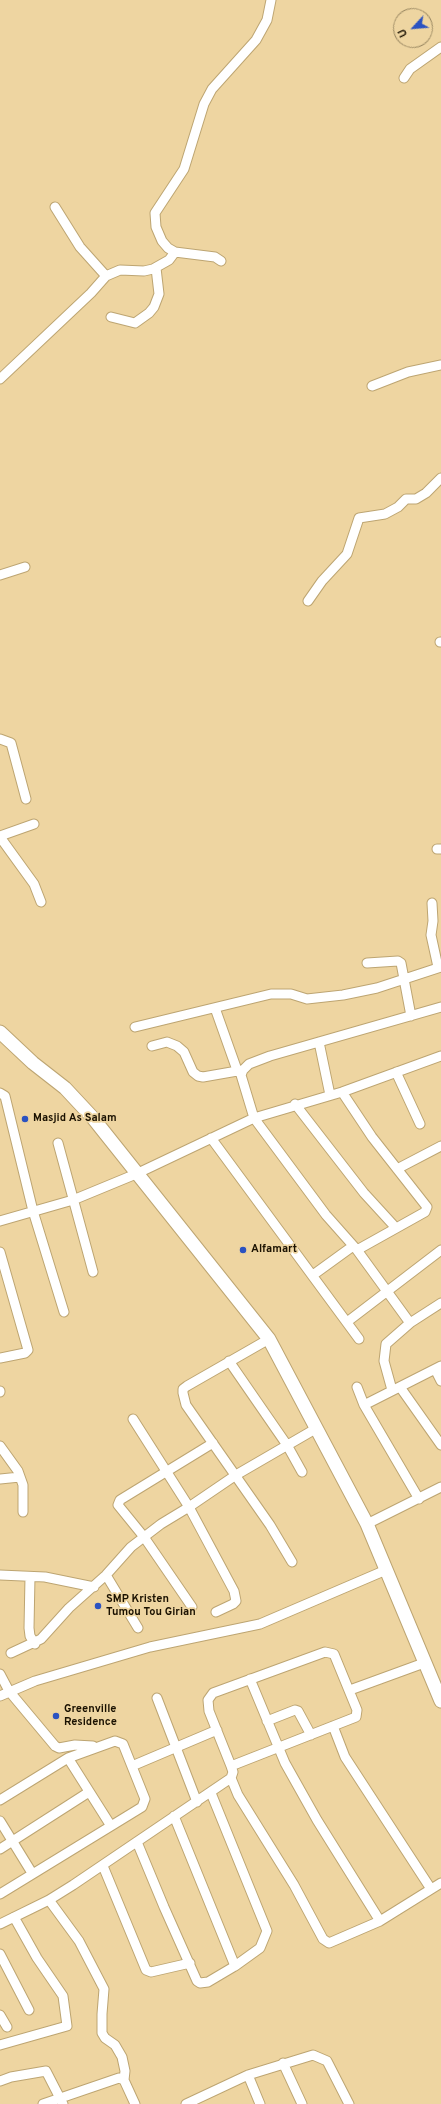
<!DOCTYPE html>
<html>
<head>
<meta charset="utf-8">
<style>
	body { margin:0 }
	#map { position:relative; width:441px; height:2104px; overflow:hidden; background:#eed5a1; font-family:Overpass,sans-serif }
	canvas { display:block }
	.north { position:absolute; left:393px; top:8px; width:40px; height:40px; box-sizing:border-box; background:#eed5a1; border:1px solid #998761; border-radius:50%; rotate:244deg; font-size:11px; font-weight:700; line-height:16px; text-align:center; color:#1a1100 }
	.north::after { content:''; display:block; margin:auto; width:14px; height:18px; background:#2b52c1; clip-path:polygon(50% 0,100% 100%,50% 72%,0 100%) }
</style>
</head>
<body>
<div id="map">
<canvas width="441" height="2104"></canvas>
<div class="north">U</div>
</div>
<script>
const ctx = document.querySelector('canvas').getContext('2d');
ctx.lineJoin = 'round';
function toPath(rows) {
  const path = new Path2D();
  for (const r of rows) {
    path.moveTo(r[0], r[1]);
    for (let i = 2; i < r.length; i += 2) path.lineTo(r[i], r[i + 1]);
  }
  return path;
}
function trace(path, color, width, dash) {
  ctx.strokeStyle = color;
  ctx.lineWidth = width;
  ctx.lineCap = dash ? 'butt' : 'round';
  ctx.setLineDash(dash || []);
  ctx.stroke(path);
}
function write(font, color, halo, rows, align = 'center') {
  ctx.font = font + ' Overpass,sans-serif';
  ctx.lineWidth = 3.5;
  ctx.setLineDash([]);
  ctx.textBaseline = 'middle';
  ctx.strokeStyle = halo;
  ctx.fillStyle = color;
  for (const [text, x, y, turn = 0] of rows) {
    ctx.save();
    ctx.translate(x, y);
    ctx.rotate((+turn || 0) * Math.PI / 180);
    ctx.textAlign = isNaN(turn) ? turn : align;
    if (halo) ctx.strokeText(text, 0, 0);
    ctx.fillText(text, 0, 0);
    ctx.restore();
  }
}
const street = toPath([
	[404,78,410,69,441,47],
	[55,207,80,247,106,276],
	[221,261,215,257,175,252,168,248,162,241,156,227,155,213,184,169,204,104,212,89,256,40,267,20,271,0],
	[111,317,135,323,149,313,154,307,159,294,156,268],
	[0,379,91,293,106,276,120,270,144,271,153,269,169,260,175,252],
	[372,386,408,372,441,365],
	[0,575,25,567],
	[308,601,322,581,347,554,359,518,385,514,398,507,406,499,416,499,426,493,441,478],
	[440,642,441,642],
	[0,739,11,743,26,799],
	[0,836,34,824],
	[0,837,34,884,41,902],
	[437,849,441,849],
	[432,903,433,921,431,935,438,967],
	[367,963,398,961,401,963,411,1016],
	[215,1008,237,1070],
	[135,1027,271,994,291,994,307,999,343,995,377,988,441,967],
	[319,1042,330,1095],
	[152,1046,167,1042,177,1046,184,1052,193,1072,198,1076,203,1077,243,1070],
	[441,1056,342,1092,254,1118,326,1215,357,1250,410,1323,441,1303],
	[396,1072,420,1124],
	[342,1092,372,1137,427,1207,425,1212,357,1250],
	[0,1093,5,1096,33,1211,64,1312],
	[295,1104,364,1193,396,1228],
	[211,1138,359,1339],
	[58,1143,93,1272],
	[397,1169,441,1146],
	[0,1221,73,1200,136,1174,254,1118,241,1075,243,1070,249,1064,270,1056,441,1007],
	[0,1252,28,1350,25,1353,0,1358],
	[313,1275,353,1246],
	[347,1322,441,1250],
	[269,1339,187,1386,183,1389,183,1393,186,1405,270,1525,292,1562],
	[229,1361,287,1445,302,1472],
	[435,1369,441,1381],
	[357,1387,364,1405,419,1499],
	[400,1387,441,1445],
	[392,1390,384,1361,386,1344,410,1323],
	[0,1391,0,1392],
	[364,1405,441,1366],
	[133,1419,189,1507,234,1591,236,1601,233,1604,216,1612],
	[0,1446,18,1471,23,1485,23,1512],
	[0,1479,20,1477],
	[367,1524,441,1487],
	[0,1575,45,1577,94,1587],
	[106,1575,138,1628],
	[30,1577,29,1628,30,1636,35,1644],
	[192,1607,144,1537,118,1505,120,1500,213,1443],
	[11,1653,41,1639,69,1608,106,1575,131,1547,161,1524,189,1507,236,1475,317,1428],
	[0,1674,9,1691,55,1746,59,1748,75,1745,93,1746],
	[250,1679,285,1763,317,1820,380,1921],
	[350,1690,424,1663],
	[0,1696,35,1681,150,1647,260,1624,386,1570],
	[157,1698,197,1802],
	[267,1721,295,1710,298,1711,311,1735],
	[333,1726,345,1757,431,1889],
	[68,1758,111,1826],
	[132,1766,217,1730],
	[231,1778,238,1795,294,1885,323,1939,329,1943,380,1921,441,1883],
	[211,1793,267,1931,260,1948,235,1966],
	[0,1800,68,1758,115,1741,123,1744,145,1799,142,1807,0,1894],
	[0,1821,32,1873],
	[137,1842,164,1907,197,1981,200,1983,208,1982,235,1966,174,1816],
	[0,1849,89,1792],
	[103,1866,146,1970,151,1972,190,1963],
	[49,1900,79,1941,104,1989,102,2014,102,2033,105,2038,115,2045,122,2057,125,2071,124,2080,135,2104],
	[0,1924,49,1900,73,1885,231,1778,233,1772,231,1766,209,1711,208,1700,213,1693,325,1652,334,1654,357,1710,356,1717,231,1766],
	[0,1954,29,2010],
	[0,2015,7,2027],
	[0,2045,67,2026,63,1996,37,1958,14,1917],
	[283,2063,302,2104],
	[248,2075,260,2104],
	[0,2081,11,2077,46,2071,63,2104],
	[43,2104,119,2078,124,2080],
	[186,2104,248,2075,313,2055,327,2061,349,2104]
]);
const secondary = toPath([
	[0,1032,33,1063,65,1088,93,1118,269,1339,367,1524,441,1701]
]);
trace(street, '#bda572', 11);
trace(secondary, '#bda572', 15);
trace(street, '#fff', 9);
trace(secondary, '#fff', 13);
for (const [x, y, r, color] of [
	[25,1119,4,"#2b52c1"],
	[243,1250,4,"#2b52c1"],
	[98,1606,4,"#2b52c1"],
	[56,1716,4,"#2b52c1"]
]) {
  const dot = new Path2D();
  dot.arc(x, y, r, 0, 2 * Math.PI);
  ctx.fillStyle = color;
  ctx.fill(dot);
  trace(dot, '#eed5a1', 1.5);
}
write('bold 11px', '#1a1100', '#eed5a1', [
	["Masjid As Salam",33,1119],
	["Alfamart",251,1250],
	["SMP Kristen",106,1600],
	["Tumou Tou Girian",106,1613],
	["Greenville",64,1710],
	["Residence",64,1723]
], 'left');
</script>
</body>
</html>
